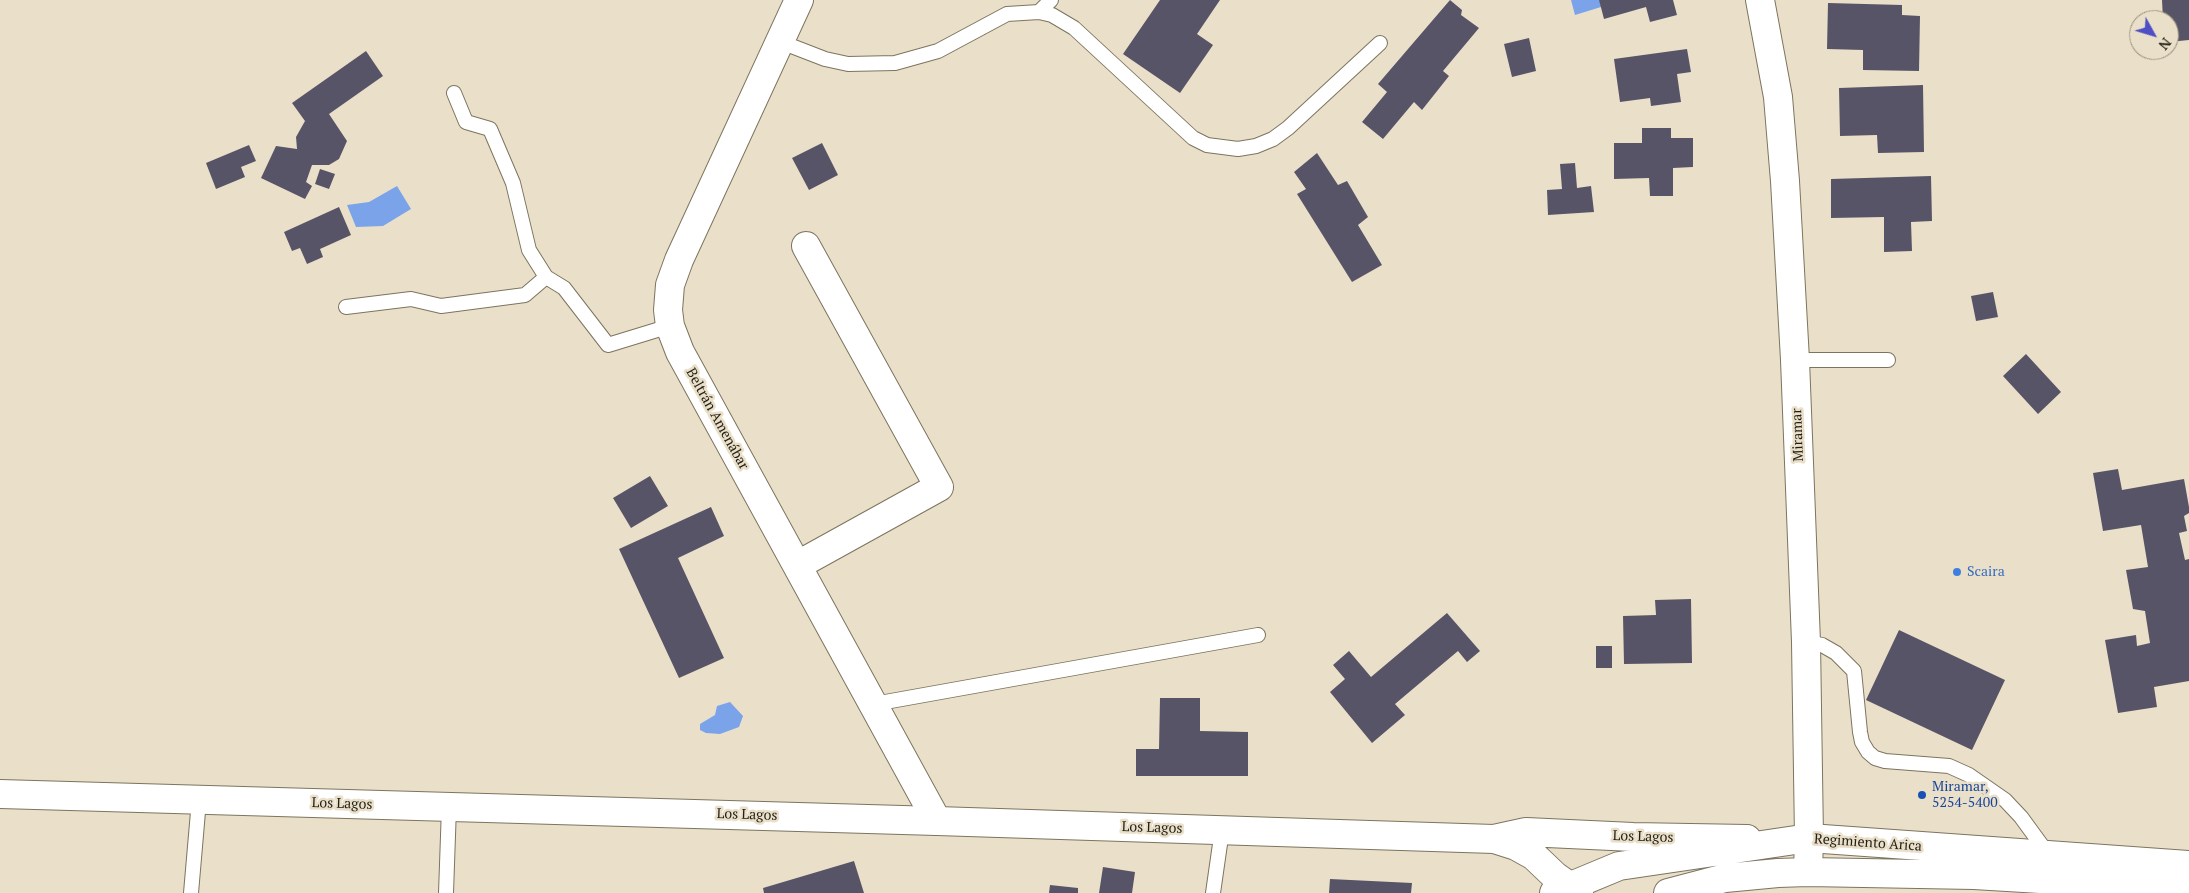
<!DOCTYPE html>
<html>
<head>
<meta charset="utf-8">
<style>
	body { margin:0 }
	#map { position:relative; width:2189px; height:893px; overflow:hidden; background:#eae0c9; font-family:"PT Serif",serif }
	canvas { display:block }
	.north { position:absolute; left:2129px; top:10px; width:50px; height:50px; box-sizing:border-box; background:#eae0c9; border:1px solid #9a9281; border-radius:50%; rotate:129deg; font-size:14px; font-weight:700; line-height:20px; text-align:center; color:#221e16 }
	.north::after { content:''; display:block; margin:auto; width:18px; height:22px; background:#504ec5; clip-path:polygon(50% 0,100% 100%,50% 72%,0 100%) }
</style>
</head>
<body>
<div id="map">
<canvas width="2189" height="893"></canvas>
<div class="north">N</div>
</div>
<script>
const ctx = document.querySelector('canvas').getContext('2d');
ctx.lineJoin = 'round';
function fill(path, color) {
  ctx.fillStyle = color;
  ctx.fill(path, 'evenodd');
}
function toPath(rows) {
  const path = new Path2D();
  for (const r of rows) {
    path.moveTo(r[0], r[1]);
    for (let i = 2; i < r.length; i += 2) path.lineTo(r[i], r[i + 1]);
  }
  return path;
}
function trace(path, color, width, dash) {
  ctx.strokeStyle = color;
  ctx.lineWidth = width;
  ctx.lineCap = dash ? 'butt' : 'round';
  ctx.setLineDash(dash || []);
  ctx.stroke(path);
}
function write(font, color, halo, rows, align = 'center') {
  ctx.font = font + ' "PT Serif",serif';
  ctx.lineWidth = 5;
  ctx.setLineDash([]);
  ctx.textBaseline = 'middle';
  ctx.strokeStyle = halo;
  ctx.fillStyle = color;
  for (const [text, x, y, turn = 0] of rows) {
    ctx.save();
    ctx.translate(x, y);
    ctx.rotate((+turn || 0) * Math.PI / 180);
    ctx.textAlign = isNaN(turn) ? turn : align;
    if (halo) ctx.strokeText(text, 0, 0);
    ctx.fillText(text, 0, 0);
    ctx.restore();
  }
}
fill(toPath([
	[1571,0,1613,0,1614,3,1575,15],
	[397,186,411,209,383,226,356,227,347,205,369,202],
	[730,702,743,716,739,727,720,734,706,733,700,730,700,724,715,715,717,706]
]), '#7ba3ea');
fill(toPath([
	[1160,0,1220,0,1197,34,1213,45,1180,93,1123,54],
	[1450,0,1462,10,1461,15,1479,28,1443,71,1449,76,1422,110,1414,102,1383,139,1362,122,1387,92,1378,84],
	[1599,0,1673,0,1677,15,1650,22,1646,7,1604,19],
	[2162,0,2189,0,2189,40,2169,42,2169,20,2163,20],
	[1828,3,1902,5,1902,15,1920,16,1919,71,1863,70,1863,50,1827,49],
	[1529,38,1536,71,1512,77,1504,44],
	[1687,49,1691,72,1677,74,1681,102,1651,106,1650,98,1620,102,1614,59],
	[366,51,383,76,329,114,347,141,339,159,329,165,312,165,306,182,312,186,305,199,261,178,276,146,297,149,296,137,305,121,292,103],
	[1923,85,1924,152,1878,153,1877,135,1840,136,1839,88],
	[1642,128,1671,128,1671,138,1693,138,1693,167,1673,168,1673,196,1650,196,1649,178,1614,179,1614,143,1642,143],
	[822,143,838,175,809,190,792,158],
	[249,145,256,161,241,167,245,177,216,189,206,163],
	[1317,153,1338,185,1347,181,1368,217,1358,225,1382,265,1352,282,1297,194,1306,189,1294,172],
	[1575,163,1577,188,1591,186,1594,212,1548,215,1547,190,1562,189,1560,164],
	[320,169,335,174,329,189,315,184],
	[1931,176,1932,221,1911,222,1912,251,1884,252,1884,217,1831,218,1831,179],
	[339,207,351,235,320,249,323,257,307,264,300,248,292,251,284,232],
	[1993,292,1998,317,1976,321,1971,296],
	[2026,354,2061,392,2038,414,2003,376],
	[2118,469,2122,490,2184,479,2189,507,2189,513,2184,516,2187,531,2179,533,2185,560,2189,559,2189,681,2154,687,2157,707,2118,713,2105,640,2136,635,2137,646,2150,643,2145,611,2133,609,2126,570,2148,567,2141,525,2103,531,2093,473],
	[650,476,668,506,631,528,613,498],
	[711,507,724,536,678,558,724,658,679,678,619,549],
	[1691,599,1692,663,1624,664,1623,616,1656,615,1655,600],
	[1447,613,1480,651,1467,662,1458,651,1395,704,1405,715,1372,743,1330,692,1345,679,1333,665,1349,651,1371,677],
	[1899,630,2005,680,1972,750,1866,700],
	[1596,646,1612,646,1612,668,1596,668],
	[1160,698,1200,698,1200,731,1248,732,1248,776,1136,776,1136,749,1159,749],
	[854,861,864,893,764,893,763,888],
	[1103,867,1135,872,1132,893,1099,893],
	[1330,879,1412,883,1411,893,1329,893],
	[1050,885,1078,888,1078,893,1049,893]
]), '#585467');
const service = toPath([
	[1039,12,1051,0],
	[781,42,825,59,848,64,895,63,938,51,1007,14,1039,12,1052,15,1074,28,1193,138,1207,145,1238,149,1256,146,1273,139,1288,128,1380,43],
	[454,93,466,122,490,129,513,183,529,250,546,277,564,288,608,345,670,326],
	[346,307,411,299,441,306,525,295,546,277],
	[1795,360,1888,360],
	[1806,642,1822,645,1836,653,1854,671,1860,732,1862,742,1868,752,1875,758,1885,761,1949,766,1969,775,2005,800,2021,817,2048,854],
	[874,704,1258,635],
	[191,893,199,800],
	[446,893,449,807],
	[1213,893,1222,830]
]);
const minor = toPath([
	[799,0,679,260,670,285,668,310,670,326,680,352,937,821],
	[798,565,939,487,806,246]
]);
const tertiary = toPath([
	[1760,0,1778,97,1785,181,1795,360,1806,642,1809,838,1808,872]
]);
const secondary = toPath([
	[0,794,937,821,1494,839,1526,832,1633,837,1747,839],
	[1494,839,1516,846,1534,856,1555,876,1579,893]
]);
const primary = toPath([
	[1554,893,1619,866,1809,838,2189,865],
	[1668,893,1725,878,1778,873,1808,872,1974,875,2189,888]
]);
trace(service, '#7c745f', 16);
trace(minor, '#7c745f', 30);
trace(tertiary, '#7c745f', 30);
trace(secondary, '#7c745f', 30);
trace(primary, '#7c745f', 30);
trace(service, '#fff', 14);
trace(minor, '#fff', 28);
trace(tertiary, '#fff', 28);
trace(secondary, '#fff', 28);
trace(primary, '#fff', 28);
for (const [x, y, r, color] of [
	[1957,572,5,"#3f7fe0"],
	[1922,795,5,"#1a4fb4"]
]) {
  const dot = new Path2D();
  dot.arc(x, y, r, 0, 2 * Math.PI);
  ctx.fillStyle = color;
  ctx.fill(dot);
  trace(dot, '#eae0c9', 2);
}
write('14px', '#221e16', '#eae0c9', [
	["Beltrán Amenábar",717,419,61],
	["Miramar",1798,435,-92],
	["Los Lagos",342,804,2],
	["Los Lagos",747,815,2],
	["Los Lagos",1152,828,2],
	["Los Lagos",1643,837,2],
	["Regimiento Arica",1868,843,4]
]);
write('14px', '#366cbe', '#eae0c9', [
	["Scaira",1967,572]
], 'left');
write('14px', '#164399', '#eae0c9', [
	["Miramar,",1932,787],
	["5254-5400",1932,803]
], 'left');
</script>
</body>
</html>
